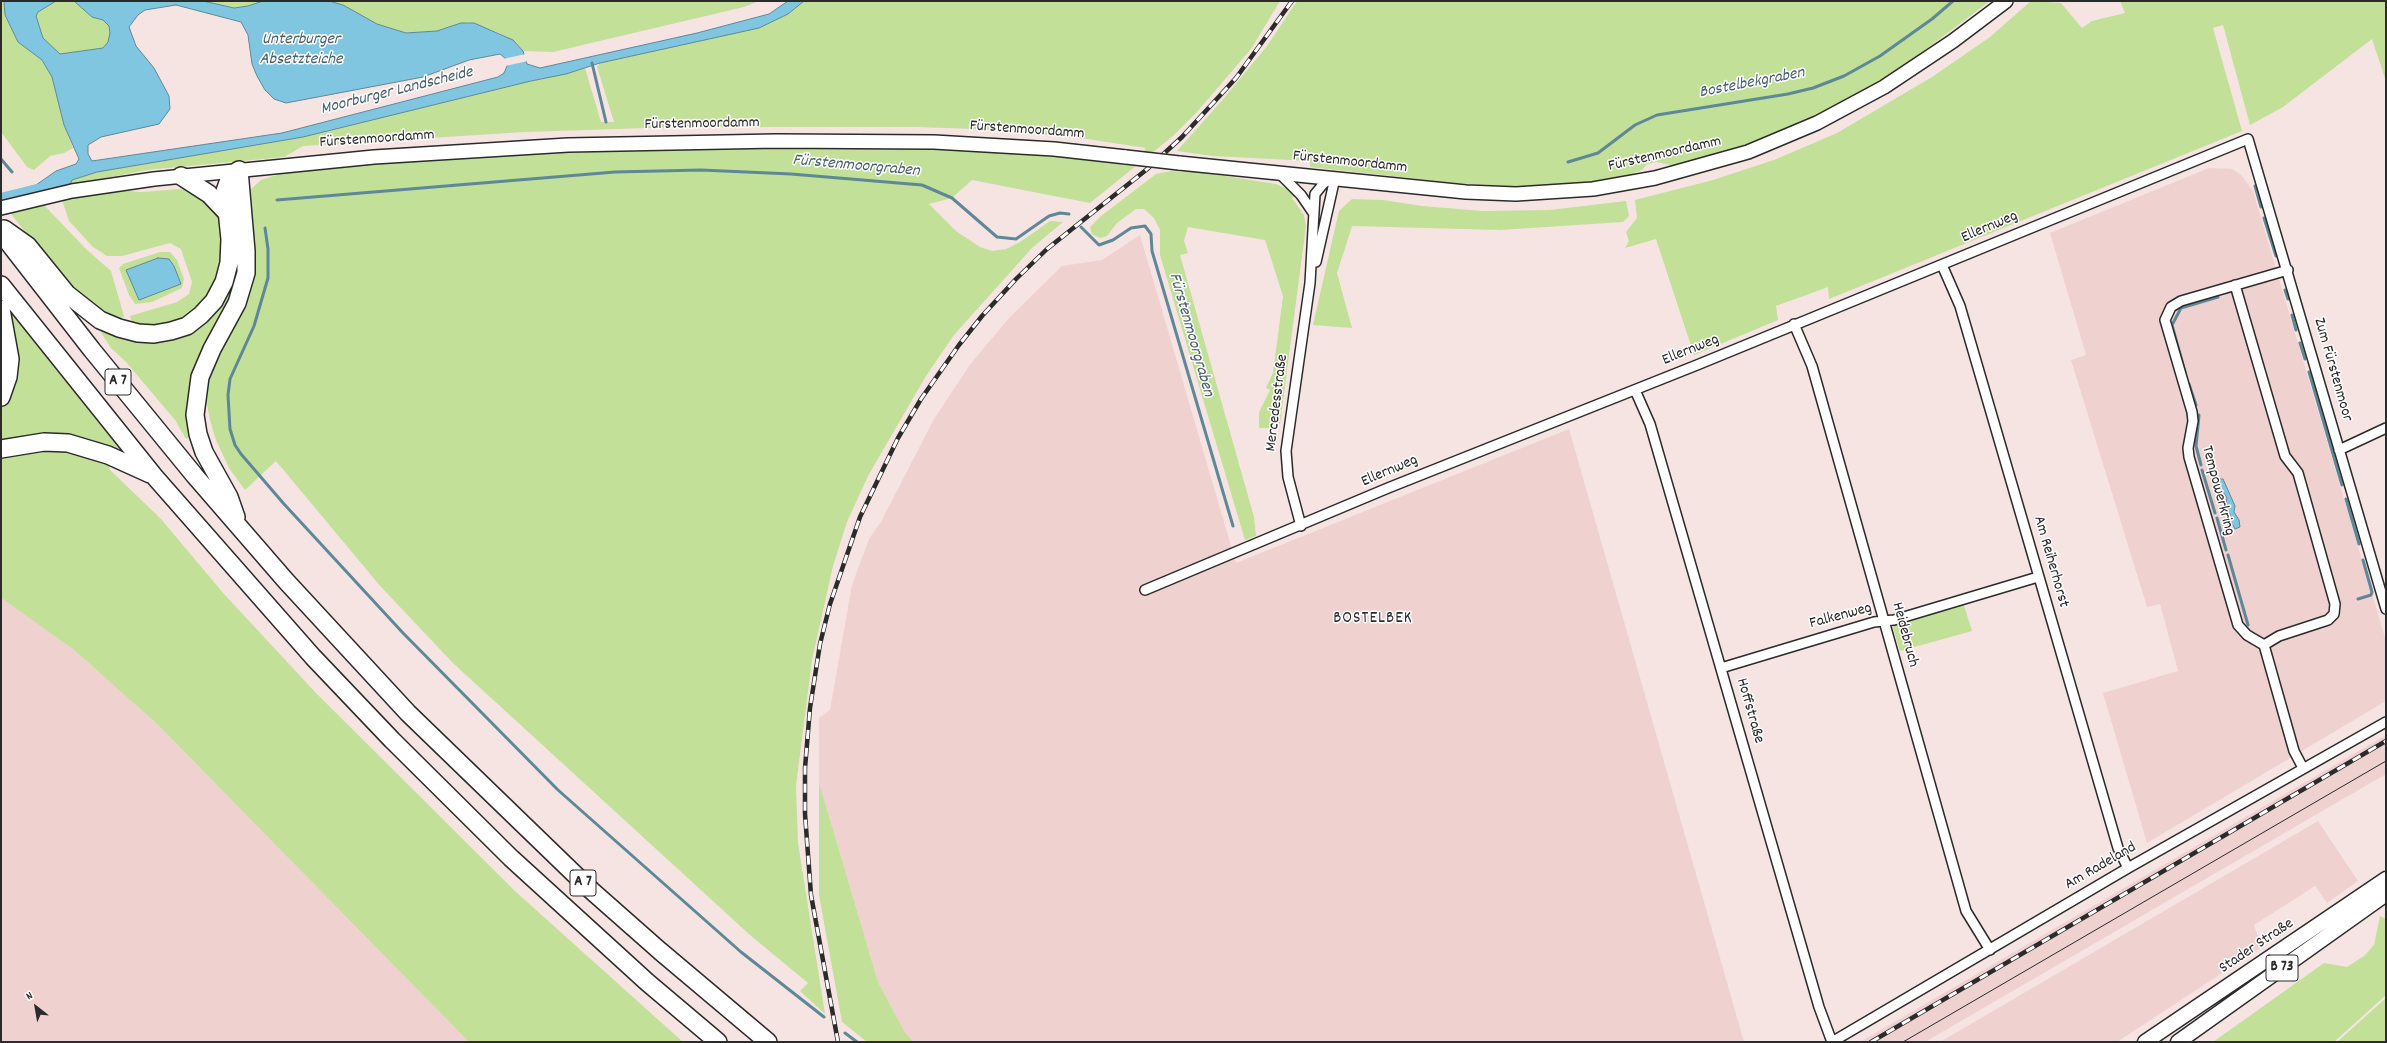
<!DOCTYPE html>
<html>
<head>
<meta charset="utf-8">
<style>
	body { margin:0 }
	#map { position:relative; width:2387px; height:1043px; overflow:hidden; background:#f6e4e3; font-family:Dekko,sans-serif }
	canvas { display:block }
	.frame { position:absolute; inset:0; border:2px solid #2b2b2b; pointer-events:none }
	.north { position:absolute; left:16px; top:987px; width:40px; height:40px; -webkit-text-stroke:3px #fff; paint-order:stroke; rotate:329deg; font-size:11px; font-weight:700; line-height:16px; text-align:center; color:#2b2b2b }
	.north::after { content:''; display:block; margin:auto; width:14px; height:18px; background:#2b2b2b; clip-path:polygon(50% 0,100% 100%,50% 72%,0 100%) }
</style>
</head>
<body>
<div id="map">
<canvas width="2387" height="1043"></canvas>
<div class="frame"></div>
<div class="north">N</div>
</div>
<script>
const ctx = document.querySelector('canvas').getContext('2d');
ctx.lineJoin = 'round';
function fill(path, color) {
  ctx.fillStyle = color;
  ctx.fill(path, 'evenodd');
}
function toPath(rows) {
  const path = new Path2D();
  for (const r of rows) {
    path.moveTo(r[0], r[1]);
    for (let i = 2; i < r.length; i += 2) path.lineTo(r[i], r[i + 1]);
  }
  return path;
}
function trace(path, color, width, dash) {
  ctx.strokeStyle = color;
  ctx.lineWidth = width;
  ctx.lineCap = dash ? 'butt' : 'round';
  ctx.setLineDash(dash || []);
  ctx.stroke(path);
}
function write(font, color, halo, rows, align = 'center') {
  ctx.font = font + ' Dekko,sans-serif';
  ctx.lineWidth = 3;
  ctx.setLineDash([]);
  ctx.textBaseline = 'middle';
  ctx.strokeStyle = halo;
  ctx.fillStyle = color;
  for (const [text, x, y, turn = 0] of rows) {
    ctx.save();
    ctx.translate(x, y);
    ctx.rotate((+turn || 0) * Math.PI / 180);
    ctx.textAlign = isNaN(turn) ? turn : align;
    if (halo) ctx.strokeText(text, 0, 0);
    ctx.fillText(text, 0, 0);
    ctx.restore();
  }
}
fill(toPath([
	[2209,168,2232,169,2241,175,2253,191,2386,641,2386,701,2147,843,2103,693,2178,671,2160,604,2147,607,2071,360,2086,355,2050,233],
	[1140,235,1236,563,1569,429,1744,1042,914,1042,905,1034,878,982,819,782,819,718,830,710,852,585,869,539,882,520,934,419,969,366,1008,319,1062,266,1102,260],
	[1,598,74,650,157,724,469,1042,1,1042],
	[2386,735,2386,774,1925,1042,1860,1042],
	[2318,821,2358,881,2327,903,2315,886,2254,925,2262,947,2117,1042,1940,1042]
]), '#efd1d0');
fill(toPath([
	[1,1,4,1,5,16,18,42,42,60,52,77,64,125,73,148,64,153,50,156,34,170,27,167,1,132],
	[56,1,74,1,92,17,103,20,109,26,110,33,108,42,103,48,60,54,43,38,36,16,38,12],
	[203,1,263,1,248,6,234,8],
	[329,1,759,1,744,7,553,52,523,51,516,42,497,32,468,22,437,31,406,33,377,24,343,5],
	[804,1,1280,1,1251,49,1196,113,1173,136,1090,203,972,180,952,198,929,204,956,231,980,247,992,251,1006,249,1020,242,1050,221,1063,222,1032,248,954,335,926,376,868,476,847,522,833,566,812,660,796,786,798,843,825,1014,800,991,808,983,750,935,454,664,381,587,276,461,245,490,229,468,216,440,210,420,207,403,208,384,213,360,232,325,247,198,250,190,261,180,280,174,425,159,634,148,861,147,962,149,1040,153,1132,166,1146,148,1087,139,1000,130,918,127,678,127,525,132,303,146,284,157,147,170,70,185,72,180,97,172,303,137,531,81,566,74,585,68,601,122,614,122,597,67,600,63,788,14],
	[1297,1,1990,1,1901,68,1837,106,1791,127,1741,147,1680,167,1656,162,1647,164,1642,170,1619,179,1524,187,1455,183,1310,167,1310,161,1213,156,1177,151,1225,97,1267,46],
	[2031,1,2061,3,2082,28,2092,21,2125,13,2120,1,2386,1,2386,81,2372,39,2283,107,2250,125,2223,25,2213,28,2242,131,1829,299,1828,287,1776,306,1778,320,1694,355,1656,239,1625,248,1629,241,1626,232,1637,218,1635,200,1713,180,1774,160,1837,133,1932,77,1990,37],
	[1186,170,1276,184,1287,189,1295,195,1292,198,1304,215,1306,226,1280,424,1271,428,1259,428,1259,412,1270,390,1266,388,1273,373,1283,296,1265,240,1188,227,1184,241,1188,253,1180,255,1254,517,1256,536,1245,540,1160,255,1160,230,1154,218,1144,209,1136,209,1117,223,1107,236,1100,238,1092,234,1090,227,1101,216,1156,174,1171,171,1184,172],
	[180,189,194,192,218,213,224,231,219,278,199,309,178,322,143,325,132,323,130,316,177,302,189,294,192,282,181,249,170,243,122,256,107,256,93,247,69,221,62,200,115,190,142,192],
	[1352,199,1383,200,1422,206,1482,211,1549,210,1626,201,1629,216,1623,222,1500,230,1352,226,1337,273,1352,328,1313,325,1339,211],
	[44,205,86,249,111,271,124,316,119,321,88,302,55,271,9,211],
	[237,208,238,284,206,345,190,436,186,439,175,420,126,362,111,348,100,331,126,340,156,342,169,339,213,310],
	[160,252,170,252,177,260,184,279,182,288,152,302,135,304,129,295,119,268,123,264],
	[9,311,126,457,86,440,62,434,28,436,1,442,1,407,8,395],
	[56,445,107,461,110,470,161,519,224,594,315,692,516,892,683,1042,469,1042,157,724,74,650,1,598,1,453],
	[1963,602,1972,631,1900,651,1893,628,1896,621],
	[819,782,878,982,905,1033,914,1042,867,1042,842,1022,819,895],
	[2380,916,2386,919,2386,995,2334,1042,2213,1042,2324,963,2347,967,2364,956,2374,945],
	[2386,998,2386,1042,2337,1042]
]), '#c2e098');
const water = toPath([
	[4,1,56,1,38,12,36,16,43,38,60,54,103,48,108,42,110,33,109,26,103,20,92,17,74,1,203,1,234,8,248,6,263,1,329,1,343,5,377,24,406,33,437,31,461,23,474,23,513,40,523,51,527,64,540,68,697,33,769,14,788,1,804,1,788,14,759,28,600,63,566,74,531,81,303,137,97,172,72,180,70,185,26,196,24,188,36,185,56,171,76,164,79,159,64,125,52,77,42,60,18,42,5,15,4,1],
	[176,5,241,22,248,35,252,64,257,76,265,90,274,99,286,103,423,77,469,60,500,54,506,59,507,66,504,73,498,77,282,133,92,161,88,154,88,145,101,137,159,124,170,109,169,96,154,68,136,46,129,27,138,15,145,10,176,5],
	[158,258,169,259,174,266,181,284,139,300,126,270,158,258],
	[2220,479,2223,479,2235,506,2234,512,2239,520,2240,527,2235,529,2231,522,2233,519,2225,507,2227,498,2220,487,2220,479]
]);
fill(water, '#80c6e1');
trace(water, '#5e8898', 1);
fill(toPath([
	[526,54,528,61,505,66,503,59]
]), '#f6e4e3');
trace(toPath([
	[592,63,606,122],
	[1,159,12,172],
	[1568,162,1598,153,1635,125,1657,115,1788,94,1813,88,1844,76,1880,56,1932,19,1953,1],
	[2255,186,2261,207],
	[277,200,615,172,701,170,791,174,922,185,952,198,997,237,1016,239,1049,216,1060,213,1069,214],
	[2264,218,2276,256],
	[1081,227,1099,245,1113,240,1131,228,1145,226,1151,234,1152,251,1233,526],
	[265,228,268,249,268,278,254,326,230,379,228,395,230,429,235,445,241,454,284,504,403,633,558,790,741,952,824,1017],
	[2285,290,2288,299],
	[2292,315,2296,330],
	[2300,343,2305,359],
	[2185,372,2172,325,2181,308,2218,297],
	[2309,372,2342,485],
	[2189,384,2196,405],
	[2199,415,2196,446,2201,465],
	[2202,470,2215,513],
	[2346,499,2359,544],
	[2217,518,2226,550],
	[2228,555,2248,625],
	[2358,599,2371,595,2372,592,2363,560],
	[845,1033,857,1042]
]), '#5e8898', 3);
trace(toPath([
	[1,198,37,189]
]), '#80c6e1', 10);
const minor = toPath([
	[1279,173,1301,195,1314,214],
	[1316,262,1335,178],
	[1942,265,1960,306,2118,848,2128,868],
	[2288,270,2181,301,2171,307,2165,320,2192,412,2193,421,2188,448,2189,457,2238,625,2247,635,2264,645,2294,751,2303,768],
	[2235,285,2285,456,2298,473,2335,604,2334,614,2328,620,2279,636,2264,645],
	[1794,324,1812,366,1966,911,1990,950],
	[1635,390,1650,424,1819,1007,1832,1042],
	[2339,450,2386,428],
	[1301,526,1288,477,1286,451,1310,283,1315,194,1324,183,1332,179],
	[1145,590,1388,488,1697,365,2248,139,2386,609],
	[1721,668,1874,622,1894,620,2038,577],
	[1832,1042,2128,868,2386,722]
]);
const secondary = toPath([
	[1179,163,1466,192,1516,194,1593,189,1655,178,1748,152,1817,123,1884,87,1953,41,2006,1],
	[1,208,72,191,154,179,374,157,568,145,776,141,934,142,1054,149,1126,157]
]);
const primary = toPath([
	[2145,1042,2386,879],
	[2178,1042,2386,894]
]);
const motorway = toPath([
	[181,176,209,194,228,214],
	[4,229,28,246,67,294,100,320,119,328,138,333,154,334,171,331,187,326,201,315,214,301,224,282,229,263,230,239,225,191,230,177,239,170,246,251,246,273,237,303,212,349,200,377,195,415,198,434,204,452,229,497,236,517],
	[1,233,92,350,195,476,286,581,408,713,592,891,660,951,768,1042],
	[1,285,154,476,313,657,392,740,511,858,647,982,718,1042],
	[1,309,10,359,8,377,1,397],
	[1,449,44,442,68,443,108,455,150,474]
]);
trace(minor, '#2b2b2b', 12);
trace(secondary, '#2b2b2b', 16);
trace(primary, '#2b2b2b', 17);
trace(motorway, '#2b2b2b', 20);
trace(minor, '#fff', 9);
trace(secondary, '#fff', 13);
trace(primary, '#fff', 14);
trace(motorway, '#fff', 17);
trace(toPath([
	[1903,1042,2386,761]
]), '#2b2b2b', 1);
const rail = toPath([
	[838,1042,811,895,805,814,805,768,810,708,820,644,830,604,860,517,898,438,921,399,959,345,982,316,1016,279,1047,249,1146,170,1182,137,1236,78,1292,1],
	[1871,1042,2386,741]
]);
trace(rail, '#2b2b2b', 4.5);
trace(rail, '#fff', 3, [9]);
const secondaryBridge = toPath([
	[1126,157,1179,163]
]);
trace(secondaryBridge, '#2b2b2b', 16, []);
trace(secondaryBridge, '#fff', 13);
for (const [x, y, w] of [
	[118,382,26],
	[583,883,26],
	[2282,968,32]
]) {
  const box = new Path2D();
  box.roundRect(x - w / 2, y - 13, w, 26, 3);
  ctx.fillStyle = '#fff';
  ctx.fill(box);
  trace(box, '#2b2b2b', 1);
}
write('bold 15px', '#2b2b2b', null, [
	["A 7",118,382],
	["A 7",583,883],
	["B 73",2282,968]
]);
write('16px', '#2b2b2b', '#fff', [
	["Fürstenmoordamm",702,125,-1],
	["Fürstenmoordamm",1027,131,4],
	["Fürstenmoordamm",377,140,-4],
	["Fürstenmoordamm",1665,155,-13],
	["Fürstenmoordamm",1350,163,6],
	["Ellernweg",1990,228,-23],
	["Ellernweg",1691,351,-22],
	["Zum Fürstenmoor",2332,370,74],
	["Mercedesstraße",1278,403,-83],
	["Ellernweg",1390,472,-23],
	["Tempowerkring",2217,491,75],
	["Am Reiherhorst",2050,562,74],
	["Falkenweg",1841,617,-15],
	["Heidebruch",1904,635,75],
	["Hoffstraße",1749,711,74],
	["Am Radeland",2101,867,-30],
	["Stader Straße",2257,947,-34]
]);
write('italic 17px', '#49616b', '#fff', [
	["Unterburger",301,41],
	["Absetzteiche",301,61],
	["Bostelbekgraben",1752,84,-11],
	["Moorburger Landscheide",397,92,-14],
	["Fürstenmoorgraben",856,167,5],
	["Fürstenmoorgraben",1190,335,74]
]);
ctx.letterSpacing = '1px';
write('17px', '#2b2b2b', '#fff', [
	["BOSTELBEK",1373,620]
]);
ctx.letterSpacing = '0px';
</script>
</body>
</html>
